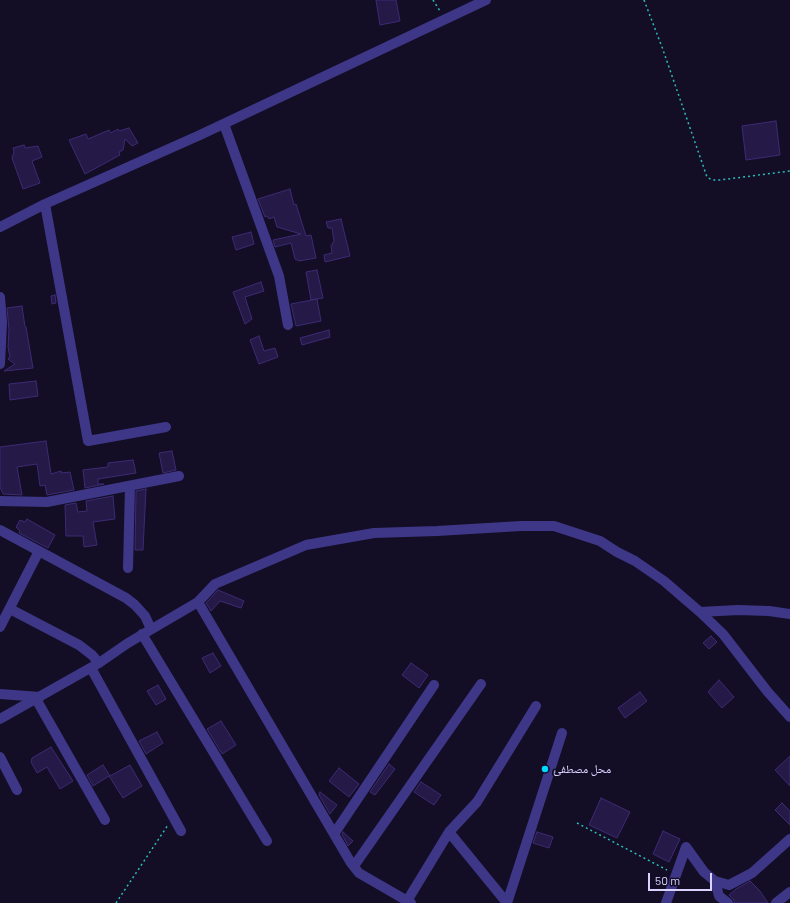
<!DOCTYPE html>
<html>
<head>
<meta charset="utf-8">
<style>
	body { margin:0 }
	#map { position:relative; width:790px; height:903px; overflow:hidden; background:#130e26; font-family:Barlow,sans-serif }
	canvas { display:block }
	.scale { position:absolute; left:648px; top:873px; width:64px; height:18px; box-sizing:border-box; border:2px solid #dad3ff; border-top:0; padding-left:5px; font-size:12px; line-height:14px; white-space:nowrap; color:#dad3ff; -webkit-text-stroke:3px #130e26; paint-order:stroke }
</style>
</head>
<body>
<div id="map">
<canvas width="790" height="903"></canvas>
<div class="scale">50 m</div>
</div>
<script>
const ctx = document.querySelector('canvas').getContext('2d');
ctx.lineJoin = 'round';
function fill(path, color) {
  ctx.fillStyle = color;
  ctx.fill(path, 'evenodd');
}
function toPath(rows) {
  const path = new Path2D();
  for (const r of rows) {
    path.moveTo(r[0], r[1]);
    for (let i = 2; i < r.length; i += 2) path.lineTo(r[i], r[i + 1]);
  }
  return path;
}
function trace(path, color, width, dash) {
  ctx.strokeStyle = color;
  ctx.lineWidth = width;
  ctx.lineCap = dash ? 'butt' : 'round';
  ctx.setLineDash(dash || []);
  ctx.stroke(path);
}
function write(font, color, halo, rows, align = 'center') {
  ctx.font = font + ' Barlow,"Noto Naskh Arabic",sans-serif';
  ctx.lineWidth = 3.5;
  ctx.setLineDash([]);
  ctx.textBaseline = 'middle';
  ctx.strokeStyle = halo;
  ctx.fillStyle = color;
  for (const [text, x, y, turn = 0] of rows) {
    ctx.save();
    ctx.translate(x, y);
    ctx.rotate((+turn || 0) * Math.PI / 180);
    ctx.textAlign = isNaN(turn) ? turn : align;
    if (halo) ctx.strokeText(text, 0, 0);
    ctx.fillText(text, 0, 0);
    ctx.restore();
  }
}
const building = toPath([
	[376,0,396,0,400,21,380,25,376,0],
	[776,121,780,155,746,160,742,126,776,121],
	[129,128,138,143,132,146,125,139,123,150,119,152,120,155,85,174,69,140,86,134,88,139,109,130,111,133,118,129,119,131,129,128],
	[24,145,25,148,38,146,42,157,32,161,40,183,23,189,12,158,14,152,13,148,24,145],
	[290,189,294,205,296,204,306,236,311,235,316,258,299,261,295,259,291,243,275,247,273,240,301,234,277,227,274,217,269,219,267,216,265,217,258,199,290,189],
	[341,219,350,256,325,262,324,255,332,253,331,246,334,241,332,228,328,228,326,222,341,219],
	[251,232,254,244,236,250,232,237,251,232],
	[317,270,323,298,311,300,306,272,317,270],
	[261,282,264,291,245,297,252,319,245,324,233,292,261,282],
	[55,295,56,303,52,304,51,296,55,295],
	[317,299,321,321,296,326,291,304,317,299],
	[22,306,25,327,26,327,33,368,4,371,15,364,8,359,10,357,8,347,9,330,7,308,22,306],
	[329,330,330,337,302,345,300,338,329,330],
	[259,336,264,351,275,348,278,357,259,364,250,340,259,336],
	[36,381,38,396,10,400,9,384,36,381],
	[46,441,51,474,61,471,61,473,70,472,74,490,47,495,45,485,40,486,37,464,17,467,22,495,3,494,0,487,0,447,46,441],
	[172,451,176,470,163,473,159,453,172,451],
	[133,460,136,473,98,479,98,484,104,484,85,488,83,470,108,467,108,463,133,460],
	[146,489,143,550,135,550,136,491,146,489],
	[113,496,115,519,93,522,97,545,84,547,83,536,66,536,65,505,76,503,78,512,87,511,86,501,113,496],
	[27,519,55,535,48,548,19,533,20,531,16,527,20,520,25,522,27,519],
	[218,590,244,601,241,608,220,601,211,611,206,603,218,590],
	[711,636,717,642,709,649,703,643,711,636],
	[213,653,221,666,210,673,202,658,213,653],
	[411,663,428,675,419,688,402,675,411,663],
	[719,680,734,697,722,708,708,692,719,680],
	[158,685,166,699,156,705,147,691,158,685],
	[640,692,647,701,625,718,618,708,640,692],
	[221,721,236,745,222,754,207,729,221,721],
	[157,732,163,743,146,754,139,741,157,732],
	[51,747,73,781,60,789,47,767,37,773,31,762,32,758,51,747],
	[790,756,790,786,775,770,790,756],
	[389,764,395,769,375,795,370,792,389,764],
	[103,765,110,776,130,765,142,786,123,798,109,776,93,786,87,775,103,765],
	[339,768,359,784,349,797,329,781,339,768],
	[421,782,441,795,434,805,414,792,421,782],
	[320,792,337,805,330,814,319,795,320,792],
	[601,798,630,812,617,838,589,825,601,798],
	[782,803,790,811,790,825,775,810,782,803],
	[663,831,680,839,669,862,653,854,663,831],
	[343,832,353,841,348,846,342,834,343,832],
	[537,832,553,837,549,848,533,843,537,832],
	[750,881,760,891,768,903,734,903,734,900,729,895,736,889,750,881]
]);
fill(building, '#251948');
trace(building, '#3d2b74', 1);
trace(toPath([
	[433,0,440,11],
	[644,0,662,47,707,177,712,180,720,180,790,171],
	[577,823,667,870],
	[116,903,168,825]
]), '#2bbbb9', 1.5, [2, 3]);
trace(toPath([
	[224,124,279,276,288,325],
	[45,204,88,441,166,427],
	[0,227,45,204,200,135,486,0],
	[0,297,2,323,0,364],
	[0,501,47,502,179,476],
	[0,530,126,598,135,605,145,616,151,629],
	[128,568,130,486],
	[198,602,351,863,359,873,411,903],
	[10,609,79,645,92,655,99,663],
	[700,612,738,610,769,611,790,614],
	[0,627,39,551],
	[142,634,267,841],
	[91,668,181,831],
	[0,694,40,697],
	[36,699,105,820],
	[0,719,99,663,128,643,198,602,215,584,306,545,374,533,437,531,521,526,554,526,600,541,617,552,635,561,664,581,700,612,723,634,767,691,790,717],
	[0,757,17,790],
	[449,832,507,903],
	[334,834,434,685],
	[354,866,481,684],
	[715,881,729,885,752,873,790,839],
	[407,901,449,832,477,802,536,706],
	[507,903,562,733],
	[666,903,686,847,704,872,715,881,719,896,728,903],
	[776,903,790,892]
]), '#3e3787', 10);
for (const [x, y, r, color] of [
	[545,769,4,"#00d9fe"]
]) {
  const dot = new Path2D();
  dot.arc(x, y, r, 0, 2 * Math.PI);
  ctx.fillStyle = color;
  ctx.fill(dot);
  trace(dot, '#130e26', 1.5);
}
write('12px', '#dad3ff', '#130e26', [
	["محل مصطفئ",553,769]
], 'left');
</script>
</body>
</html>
